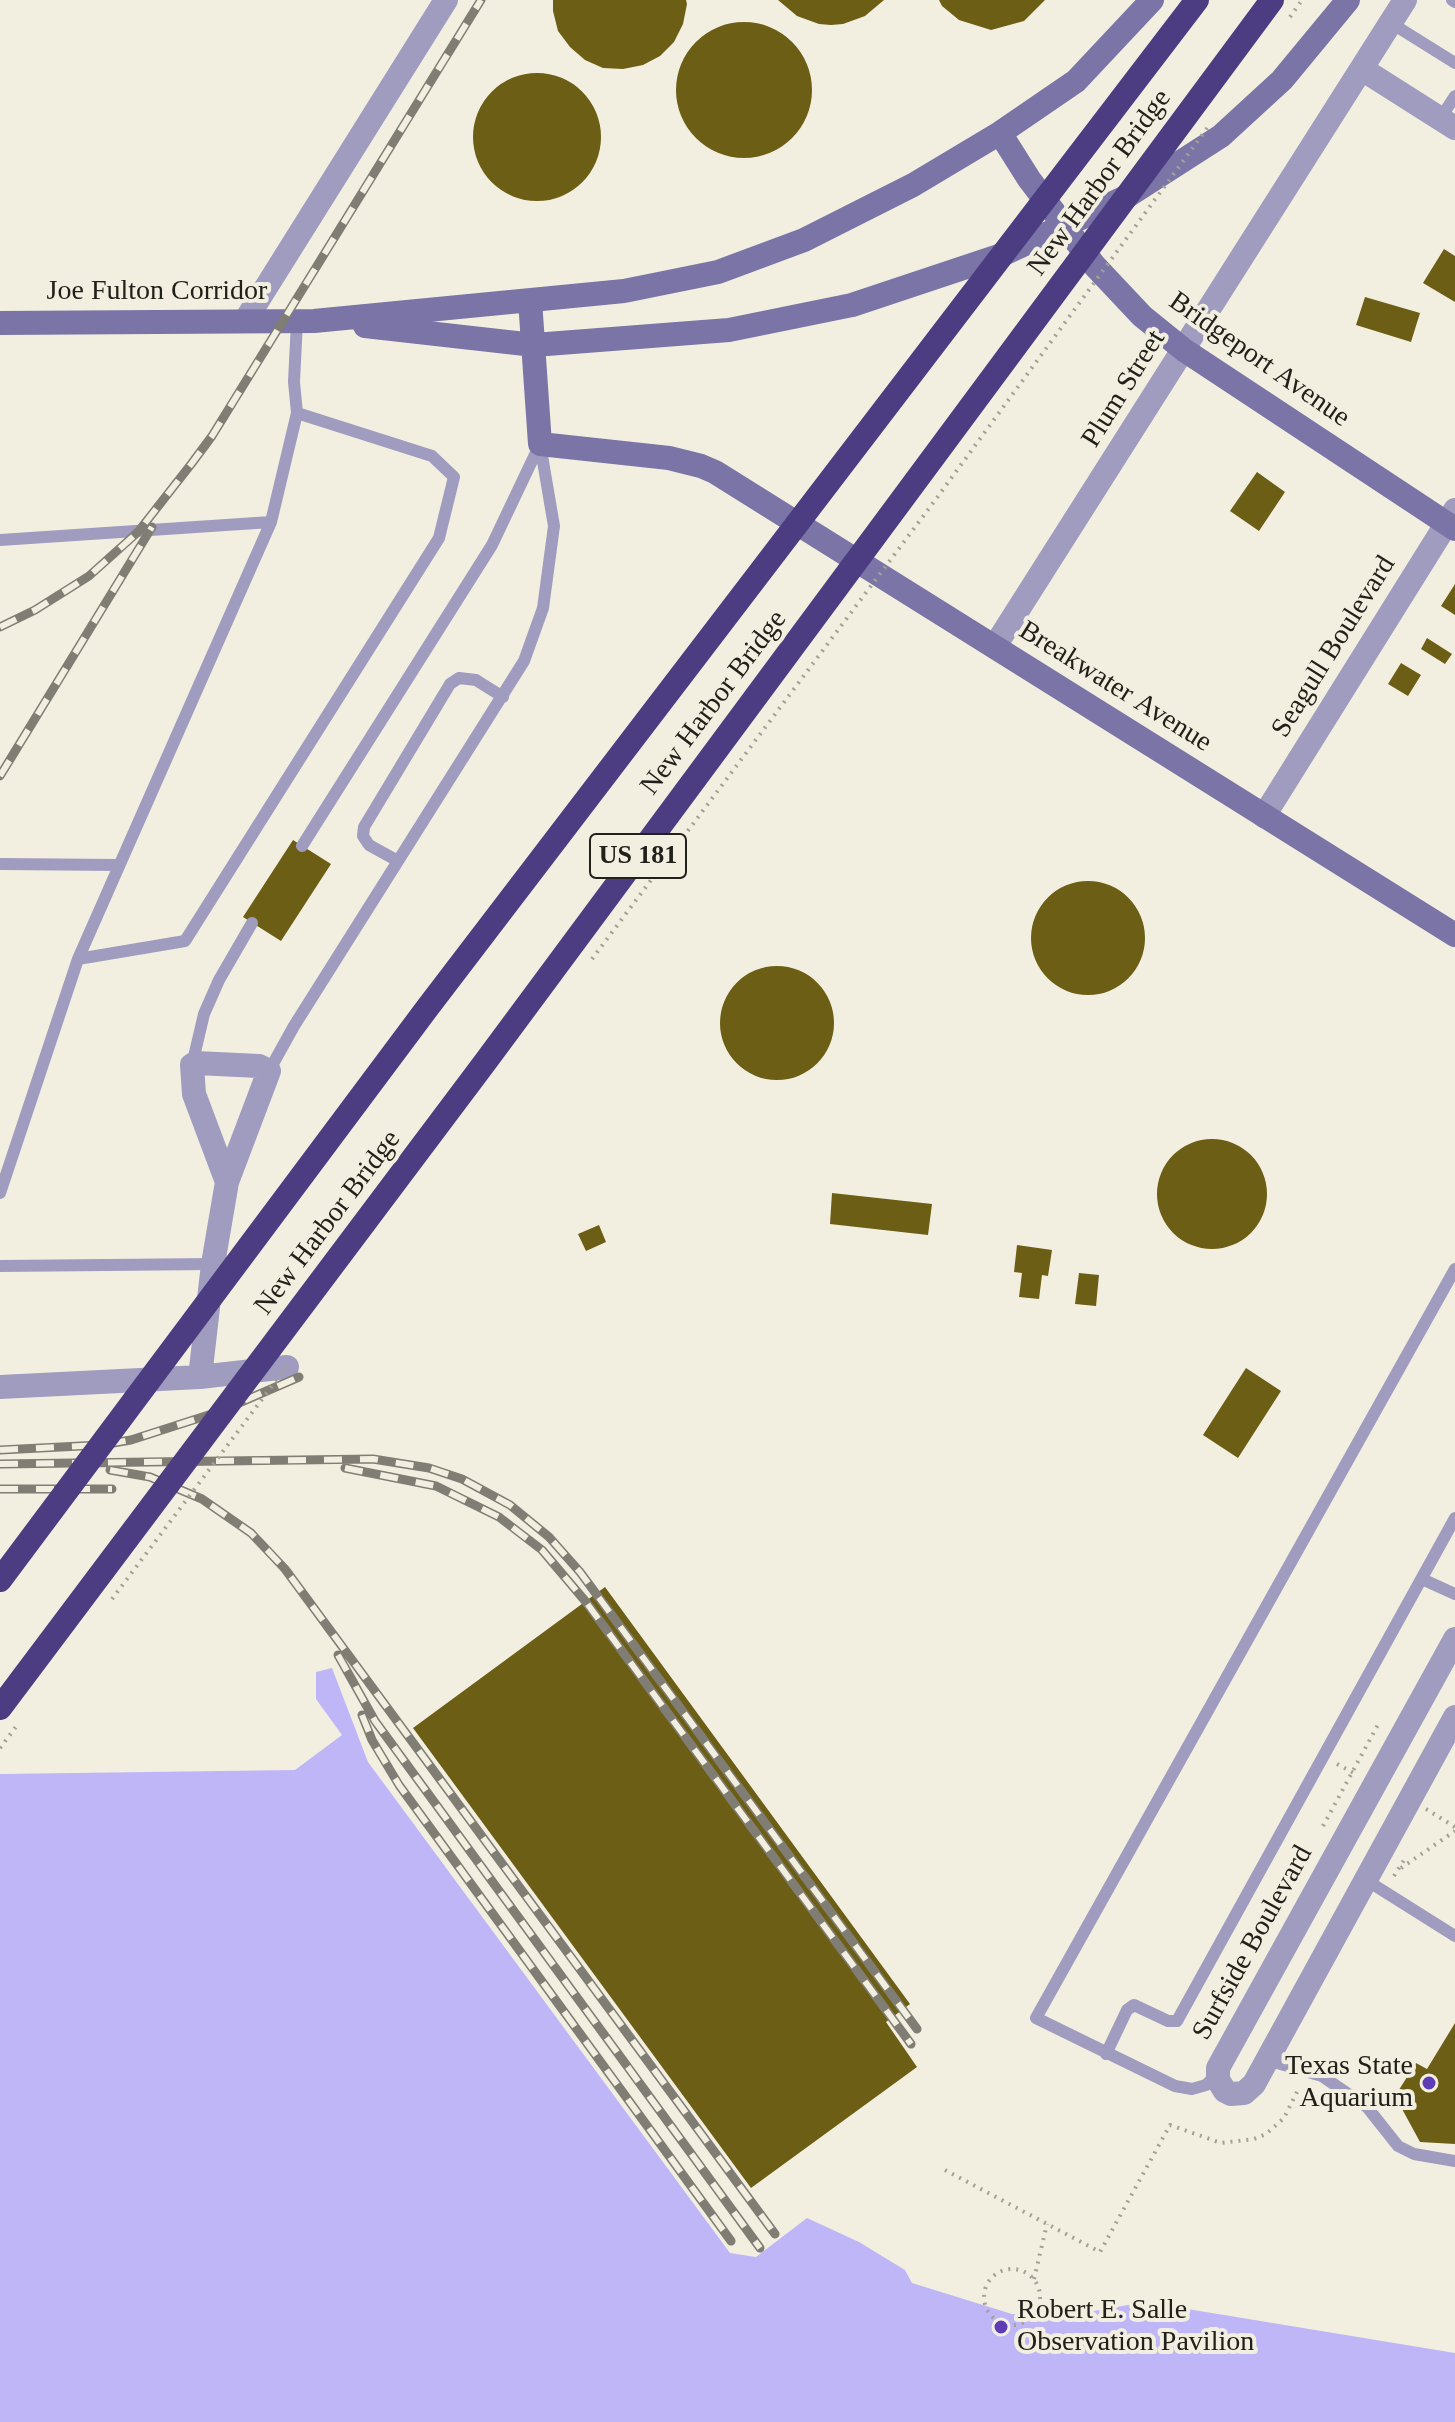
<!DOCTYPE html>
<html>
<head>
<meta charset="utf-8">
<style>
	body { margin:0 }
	canvas { display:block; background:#f2efe0 }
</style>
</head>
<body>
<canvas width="1455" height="2422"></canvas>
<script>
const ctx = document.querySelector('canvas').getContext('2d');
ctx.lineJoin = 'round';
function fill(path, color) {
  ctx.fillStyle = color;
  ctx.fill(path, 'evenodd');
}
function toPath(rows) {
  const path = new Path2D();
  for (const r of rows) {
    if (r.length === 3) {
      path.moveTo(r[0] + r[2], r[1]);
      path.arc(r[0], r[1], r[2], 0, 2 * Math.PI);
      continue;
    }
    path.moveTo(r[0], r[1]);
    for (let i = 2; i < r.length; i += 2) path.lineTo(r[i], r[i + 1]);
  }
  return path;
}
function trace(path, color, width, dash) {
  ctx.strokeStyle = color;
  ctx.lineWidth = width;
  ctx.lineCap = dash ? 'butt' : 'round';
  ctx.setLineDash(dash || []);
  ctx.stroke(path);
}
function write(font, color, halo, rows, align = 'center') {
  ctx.font = font + ' Georgia,serif';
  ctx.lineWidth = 8;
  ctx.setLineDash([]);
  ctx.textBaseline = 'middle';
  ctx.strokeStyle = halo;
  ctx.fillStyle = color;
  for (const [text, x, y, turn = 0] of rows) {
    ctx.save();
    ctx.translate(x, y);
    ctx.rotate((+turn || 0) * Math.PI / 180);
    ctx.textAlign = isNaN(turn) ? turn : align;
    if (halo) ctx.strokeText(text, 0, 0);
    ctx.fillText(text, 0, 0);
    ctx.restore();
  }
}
fill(toPath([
	[332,1668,368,1762,730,2253,756,2257,807,2218,859,2242,905,2270,912,2283,1012,2314,1082,2313,1145,2302,1455,2353,1455,2422,0,2422,0,1774,295,1770,342,1735,316,1699,316,1672]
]), '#bfb6f7');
fill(toPath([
	[553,0,686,0,687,4,683,24,674,42,660,56,643,65,623,69,603,68,585,60,570,47,558,31,553,11],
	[778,0,884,0,865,16,843,24,831,25,819,24,797,16],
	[939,0,1045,0,1024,21,991,30,959,20,942,6],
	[744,90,68],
	[537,137,64],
	[1444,249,1455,256,1455,302,1423,283],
	[1365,297,1420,313,1411,342,1356,325],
	[1257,472,1285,492,1259,531,1230,511],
	[1455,584,1455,615,1441,606],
	[1427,638,1452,654,1445,664,1421,649],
	[1401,663,1421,675,1408,696,1388,684],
	[293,840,331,864,281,941,243,917],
	[1088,938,57],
	[777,1023,57],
	[1212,1194,55],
	[832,1193,932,1204,928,1235,830,1224],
	[599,1225,606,1242,586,1251,578,1234],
	[1017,1245,1052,1250,1048,1276,1042,1275,1039,1299,1019,1297,1022,1273,1014,1272],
	[1079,1273,1099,1275,1096,1306,1075,1304],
	[1246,1368,1281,1391,1238,1458,1203,1435],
	[605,1587,910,2004,886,2022,917,2067,751,2188,413,1728],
	[1455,2023,1455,2144,1420,2142,1395,2096,1416,2063,1427,2069]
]), '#6c5e14');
trace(toPath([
	[1337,1764,1354,1773],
	[1426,1809,1455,1827],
	[1323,1826,1380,1721],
	[1401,1868,1455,1831],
	[1394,1876,1404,1860],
	[945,2170,1100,2252,1170,2125,1221,2143,1254,2139,1266,2134,1284,2118,1299,2088],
	[1012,2297,28],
	[1034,2279,1047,2224]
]), '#a3a195', 4, [2, 6]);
trace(toPath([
	[1452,0,1455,2],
	[1391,23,1455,63],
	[1440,119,1455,96],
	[0,540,271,522],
	[302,846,492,545,540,444],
	[398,861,369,845,363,836,364,827,450,684,459,678,476,680,503,697],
	[0,864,119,865],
	[78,959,185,941,439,538,454,477,432,456,297,413],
	[192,1065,204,1014,219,980,252,923],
	[269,1071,294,1026,524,661,543,608,554,526,540,444],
	[0,1193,78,959,271,522,297,413,294,382,297,321],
	[0,1266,213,1264],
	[1422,1579,1455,1594],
	[1366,1880,1455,1936],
	[1106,2054,1127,2010,1134,2005,1168,2021,1177,2021,1455,1518],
	[1267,2060,1322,2076,1367,2107,1398,2146,1414,2154,1455,2161],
	[1217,2074,1206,2085,1192,2089,1175,2086,1036,2018,1455,1269]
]), '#a09cbf', 12);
trace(toPath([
	[1362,69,1455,128],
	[245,321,446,0],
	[995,646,1405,0],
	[1264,816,1455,510],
	[200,1377,213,1264,227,1182,269,1071,259,1066,196,1063,192,1065,194,1094,227,1182],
	[0,1387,200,1377,287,1367],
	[1455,1639,1218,2068,1218,2080,1225,2091,1231,2094,1244,2093,1254,2084,1455,1717]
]), '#a09cbf', 24);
trace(toPath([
	[1000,133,1029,179,1094,265,1142,316,1184,350,1455,529],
	[530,300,540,444,669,458,701,466,715,472,1455,935],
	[0,323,314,321,624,291,718,272,804,240,913,185,1000,133,1076,81,1152,0],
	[365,326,534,345,729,330,852,305,999,256,1126,197,1221,136,1282,80,1348,0]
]), '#7b74a6', 24);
const rail = toPath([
	[0,627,35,610,89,576,138,532,192,463,212,436,481,0],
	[0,776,152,527],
	[0,1450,101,1445,131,1440,218,1412,299,1377],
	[0,1464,373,1459,429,1468,462,1479,510,1505,549,1537,580,1572,917,2029],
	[345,1468,436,1486,499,1517,542,1550,586,1602,911,2044],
	[110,1470,150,1477,202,1499,251,1533,285,1569,775,2234],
	[0,1489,112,1489],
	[338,1655,375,1721,760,2248],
	[362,1715,372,1740,399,1785,731,2241]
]);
trace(rail, '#807e74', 9);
trace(rail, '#f2efe0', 6, [18]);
trace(toPath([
	[1290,17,1302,0],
	[592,959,936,499,1208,127],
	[112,1599,287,1366],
	[0,1748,18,1724]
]), '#a3a195', 4, [2, 6]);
trace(toPath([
	[0,1580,428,1007,1197,0],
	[0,1708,486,1061,1272,0]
]), '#4c3d83', 24);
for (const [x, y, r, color] of [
	[1429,2083,8,"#5e3cb5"],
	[1001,2327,8,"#5e3cb5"]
]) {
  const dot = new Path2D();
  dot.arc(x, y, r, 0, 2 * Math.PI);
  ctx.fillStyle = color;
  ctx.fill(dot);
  trace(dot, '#f2efe0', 3);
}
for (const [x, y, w] of [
	[638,856,96]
]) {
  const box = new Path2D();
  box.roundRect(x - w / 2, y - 22, w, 44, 6);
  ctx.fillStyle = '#f2efe0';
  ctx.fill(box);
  trace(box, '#21201a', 2);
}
write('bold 26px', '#21201a', null, [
	["US 181",638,856]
]);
write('28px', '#21201a', '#f2efe0', [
	["New Harbor Bridge",1100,183,-54],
	["Joe Fulton Corridor",157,292],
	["Bridgeport Avenue",1259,360,35],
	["Plum Street",1124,389,-58],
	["Seagull Boulevard",1334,647,-58],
	["Breakwater Avenue",1115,687,32],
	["New Harbor Bridge",714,703,-53],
	["New Harbor Bridge",328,1223,-53],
	["Surfside Boulevard",1253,1943,-61]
]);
write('28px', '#21201a', '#f2efe0', [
	["Texas State",1413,2067],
	["Aquarium",1413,2099],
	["Robert E. Salle",1017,2311,"left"],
	["Observation Pavilion",1017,2343,"left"]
], 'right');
</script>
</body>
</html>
